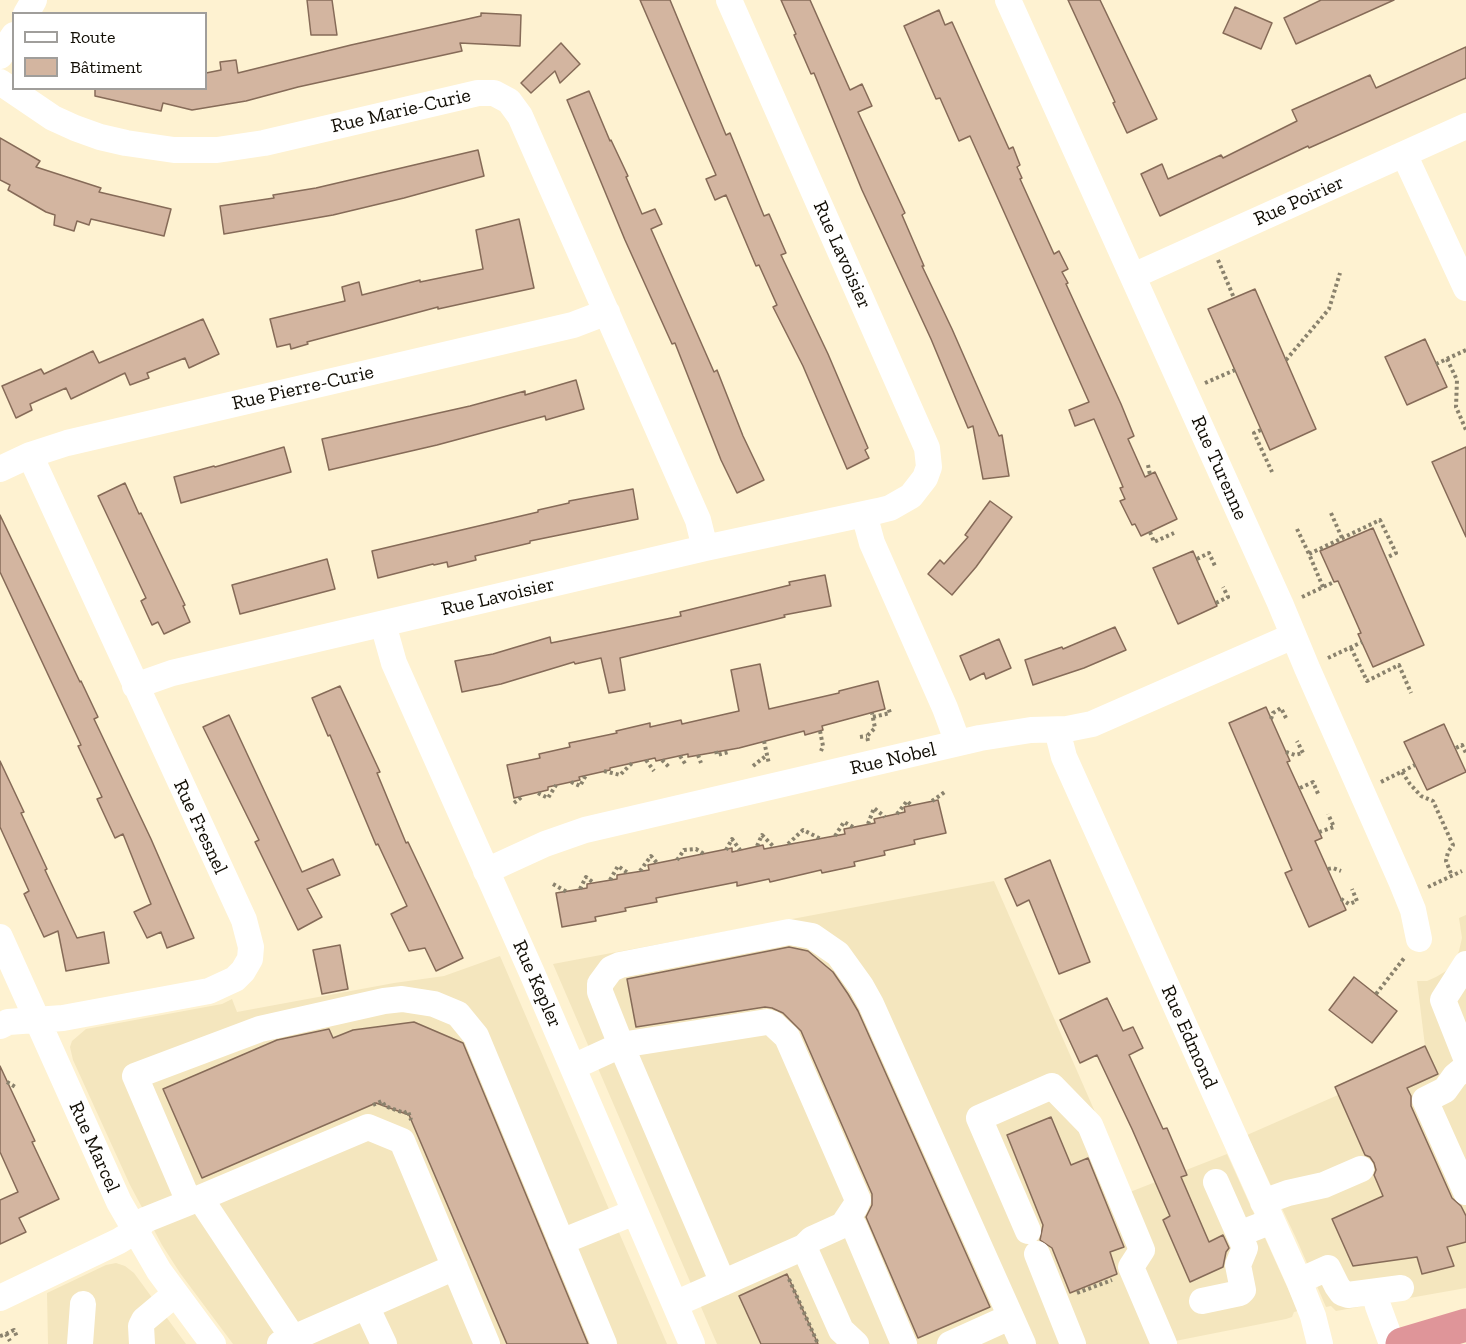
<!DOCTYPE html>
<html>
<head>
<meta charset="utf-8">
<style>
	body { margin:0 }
	#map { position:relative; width:1466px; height:1344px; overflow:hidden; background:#fef2d1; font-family:"Zilla Slab",serif }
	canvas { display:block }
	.legend { position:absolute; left:12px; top:12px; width:195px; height:78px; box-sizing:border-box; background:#fff; border:2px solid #a09e9b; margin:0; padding:8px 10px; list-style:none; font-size:18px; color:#110d04 }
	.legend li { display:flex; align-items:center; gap:12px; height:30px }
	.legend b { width:30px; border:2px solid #a09e9b }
</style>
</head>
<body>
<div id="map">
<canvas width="1466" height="1344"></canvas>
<ul class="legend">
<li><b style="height:8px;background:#fff"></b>Route</li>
<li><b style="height:16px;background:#d3b5a0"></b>Bâtiment</li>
</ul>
</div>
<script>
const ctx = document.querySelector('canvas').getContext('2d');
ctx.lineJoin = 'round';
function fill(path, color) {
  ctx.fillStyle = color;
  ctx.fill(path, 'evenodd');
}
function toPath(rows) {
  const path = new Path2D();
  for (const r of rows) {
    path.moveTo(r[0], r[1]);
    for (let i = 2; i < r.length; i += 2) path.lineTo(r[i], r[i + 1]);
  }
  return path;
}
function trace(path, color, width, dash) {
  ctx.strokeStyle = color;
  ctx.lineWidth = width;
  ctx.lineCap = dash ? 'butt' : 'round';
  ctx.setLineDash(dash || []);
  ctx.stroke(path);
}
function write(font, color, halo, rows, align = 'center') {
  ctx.font = font + ' "Zilla Slab",serif';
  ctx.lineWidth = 5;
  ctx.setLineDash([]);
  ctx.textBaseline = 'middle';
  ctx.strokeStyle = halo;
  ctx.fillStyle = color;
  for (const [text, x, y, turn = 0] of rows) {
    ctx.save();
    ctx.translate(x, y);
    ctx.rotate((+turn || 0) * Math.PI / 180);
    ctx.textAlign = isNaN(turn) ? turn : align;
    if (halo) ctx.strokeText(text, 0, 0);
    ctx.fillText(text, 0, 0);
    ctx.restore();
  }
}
fill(toPath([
	[994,881,1130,1192,1227,1154,1298,1311,1294,1312,1292,1317,1286,1319,1160,1344,717,1344,553,964],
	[1466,915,1466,1288,1336,1311,1331,1306,1326,1307,1296,1238,1247,1135,1338,1095,1335,1087,1425,1046,1417,981,1427,981,1436,977,1446,971,1454,962,1459,951,1462,938,1459,918],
	[500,956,667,1344,233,1344,180,1273,162,1245,130,1185,73,1060,70,1047,72,1041,86,1029,222,1004,232,999,237,1012,394,983,444,976],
	[116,1263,125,1266,134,1273,186,1344,48,1344,47,1293,106,1265]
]), '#f4e6be');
const building = toPath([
	[307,0,332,0,337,35,311,35,307,0],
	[640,0,670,0,726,135,730,133,764,216,769,214,786,253,781,255,828,354,868,448,865,450,869,458,847,469,803,366,773,307,777,305,759,265,756,266,726,195,715,200,706,179,716,175,640,0],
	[781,0,810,0,850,90,862,84,872,106,858,112,905,213,902,215,924,266,922,266,952,329,999,436,1002,435,1009,476,983,479,973,426,968,428,931,339,862,190,814,73,811,74,794,35,796,34,781,0],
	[1068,0,1100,0,1157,119,1127,133,1113,103,1115,102,1068,0],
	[1321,0,1394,0,1296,44,1284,18,1321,0],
	[1235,7,1272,23,1261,49,1223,33,1235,7],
	[939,10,945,25,952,22,1009,149,1013,147,1020,165,1017,167,1022,178,1020,179,1054,254,1059,251,1068,269,1062,272,1068,283,1066,284,1121,404,1134,436,1128,439,1145,477,1155,472,1177,519,1141,536,1135,524,1132,525,1120,501,1125,499,1120,488,1123,487,1094,419,1075,426,1069,410,1089,402,970,136,959,141,940,98,936,99,904,26,939,10],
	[481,13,521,15,520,46,460,43,462,51,298,87,246,101,192,110,163,103,161,111,95,96,95,88,206,88,206,73,221,70,220,62,236,60,238,73,351,45,481,16,481,13],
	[561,43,580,64,560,83,555,71,531,93,521,83,561,43],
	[1466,47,1466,78,1309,148,1308,146,1160,216,1141,174,1162,164,1168,179,1221,155,1223,158,1297,121,1292,110,1370,75,1376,88,1466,47],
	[589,91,610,141,611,140,628,176,626,177,642,214,655,209,662,224,651,229,714,372,717,370,743,436,764,480,737,493,721,460,675,343,672,344,625,240,567,100,589,91],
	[0,138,40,161,36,167,101,188,99,192,171,209,164,236,91,219,89,225,77,221,74,231,54,225,55,215,46,212,8,190,10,185,0,180,0,138],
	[478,150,484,176,404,198,333,215,224,234,220,206,274,198,273,195,316,188,478,150],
	[519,219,534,288,438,309,438,307,307,342,308,344,291,349,290,344,277,347,270,319,345,301,342,287,359,282,362,295,420,280,420,282,483,269,476,230,519,219],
	[1255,289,1316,429,1270,450,1208,309,1255,289],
	[203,319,219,354,189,368,185,358,147,373,149,378,130,385,125,373,71,399,66,388,30,404,32,410,16,418,2,386,41,369,44,374,93,351,99,363,203,319],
	[1425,339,1447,387,1407,405,1385,357,1425,339],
	[576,380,584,409,546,420,545,416,437,445,329,470,322,439,470,406,525,391,525,395,576,380],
	[284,447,291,472,181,503,174,477,214,466,215,467,284,447],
	[1466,447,1466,537,1432,462,1466,447],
	[125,483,139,514,141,513,185,605,183,606,190,622,164,634,158,622,152,625,141,601,146,598,98,496,125,483],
	[633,489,638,519,530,541,530,543,475,556,476,560,448,567,447,562,434,565,433,564,378,578,372,551,538,512,538,510,569,503,569,501,633,489],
	[990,501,1012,517,976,567,952,595,928,574,940,560,944,564,968,537,965,535,990,501],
	[0,515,80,682,81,681,98,717,94,719,151,839,194,938,167,948,161,932,147,938,134,912,151,904,123,834,115,838,97,799,102,797,78,746,81,745,0,572,0,515],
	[1373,528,1424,645,1373,667,1358,634,1361,633,1338,581,1334,582,1320,551,1373,528],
	[1193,551,1217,606,1178,624,1153,568,1193,551],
	[327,559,335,589,240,614,232,585,327,559],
	[825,575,831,606,784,615,785,617,620,658,625,690,609,693,601,658,575,664,574,662,501,684,462,692,455,661,493,654,550,637,551,643,681,616,680,612,790,585,789,582,825,575],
	[1115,627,1126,650,1084,668,1033,685,1025,660,1062,647,1063,649,1115,627],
	[999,639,1011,668,986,679,984,673,970,680,960,656,999,639],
	[760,664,769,709,839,693,839,691,878,681,885,709,822,726,823,730,805,735,804,731,739,748,688,757,688,754,656,761,655,758,610,768,610,770,579,777,580,780,548,787,548,790,514,798,507,765,540,758,539,754,570,747,569,743,617,733,616,731,650,723,650,727,681,720,682,724,739,711,731,670,760,664],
	[340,686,380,772,377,773,406,843,408,842,463,958,436,971,425,948,409,951,391,914,407,906,378,844,376,845,330,735,328,736,312,698,340,686],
	[1266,707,1290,761,1287,762,1322,838,1315,841,1346,910,1309,927,1285,873,1292,870,1229,723,1266,707],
	[229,715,302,872,333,859,340,875,307,889,322,917,298,930,255,842,259,840,203,727,229,715],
	[1444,724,1466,772,1427,790,1404,742,1444,724],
	[0,761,24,812,21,813,47,869,45,870,77,938,104,932,109,963,66,971,58,931,44,937,24,894,29,891,0,827,0,761],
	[938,800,946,833,914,840,915,844,884,851,885,855,854,862,855,866,822,873,821,870,770,882,769,879,737,886,737,882,656,898,657,902,625,908,626,911,595,917,596,921,562,927,556,893,587,888,587,884,617,879,617,875,649,870,648,865,732,848,732,852,763,845,764,849,845,834,844,829,875,823,874,819,905,812,904,807,938,800],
	[1050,860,1090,962,1059,974,1029,900,1017,906,1005,879,1050,860],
	[340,945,348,989,322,994,313,950,340,945],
	[789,947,808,951,833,972,848,994,858,1011,990,1307,918,1338,866,1217,872,1205,872,1194,801,1031,783,1013,772,1008,765,1007,636,1027,627,979,789,947],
	[1354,977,1397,1011,1372,1043,1329,1010,1354,977],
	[1107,998,1123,1031,1133,1027,1143,1048,1129,1055,1163,1129,1167,1128,1187,1175,1181,1177,1209,1242,1223,1235,1229,1248,1226,1252,1223,1267,1190,1282,1163,1220,1170,1216,1132,1129,1097,1055,1080,1063,1060,1020,1107,998],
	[414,1022,463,1043,588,1344,507,1344,409,1115,376,1103,202,1178,163,1089,277,1040,329,1029,333,1038,353,1030,414,1022],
	[1425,1046,1438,1074,1407,1088,1411,1096,1411,1106,1452,1198,1461,1206,1466,1216,1466,1242,1447,1247,1454,1266,1422,1274,1417,1257,1353,1266,1332,1219,1383,1196,1374,1175,1376,1170,1374,1163,1370,1157,1365,1155,1335,1087,1425,1046],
	[0,1066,35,1141,32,1142,59,1199,19,1218,26,1232,0,1244,0,1200,18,1192,0,1152,0,1066],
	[1051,1117,1071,1165,1088,1158,1124,1247,1110,1252,1117,1274,1070,1293,1052,1248,1040,1240,1043,1225,1007,1135,1051,1117],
	[787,1274,818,1344,761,1344,739,1296,787,1274]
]);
fill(building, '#d3b5a0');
trace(building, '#866b58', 1.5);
trace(toPath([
	[1218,260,1234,298],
	[1447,359,1457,380,1456,407,1466,430],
	[1286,360,1329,309,1340,273],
	[1436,364,1466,350],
	[1205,383,1235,370],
	[1261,430,1254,433,1272,472],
	[1148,465,1150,475],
	[1331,513,1342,538],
	[1297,529,1309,554],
	[1150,532,1154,542,1174,533],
	[1197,559,1209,553,1215,566],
	[1323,587,1309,554,1380,520,1396,553,1386,558],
	[1302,597,1334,582],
	[1216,603,1228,597,1223,587],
	[1351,648,1367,681,1399,665,1411,693],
	[1328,658,1362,642],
	[873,717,890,713,888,707],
	[1271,719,1273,713,1281,708,1286,718],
	[820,731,823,746,821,751],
	[860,737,867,736],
	[764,741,769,764],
	[868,741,867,736,875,728,872,713],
	[1456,748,1462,745,1466,753],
	[716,751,717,755,729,752],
	[1286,752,1295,755,1303,753,1297,741],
	[698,755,701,763],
	[680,756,686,765],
	[646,760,654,771],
	[662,760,669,767],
	[753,766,767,755],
	[604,771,620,775,632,763],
	[1402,772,1410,784,1421,796,1433,801,1453,845,1448,852,1446,861,1452,876],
	[571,782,580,786,586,775],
	[1381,782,1415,765],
	[1300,788,1313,782,1319,796],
	[538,793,548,798,556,785],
	[932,801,946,791],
	[514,803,523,796],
	[897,814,907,801,912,806],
	[868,824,874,808,885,817],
	[1319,832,1334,827,1328,814],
	[835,836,844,822,853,827],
	[788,844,803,830,821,839],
	[757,846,762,835,774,847],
	[726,850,732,839,740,850],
	[677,860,684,850,696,849,704,854],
	[1328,869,1333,868,1341,871],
	[640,871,651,856,657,863],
	[610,880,618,866,628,873],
	[553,884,567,892],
	[1428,887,1462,871],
	[580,889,586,877,594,883],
	[1341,899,1349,904,1357,901,1352,889],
	[1376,994,1405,957],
	[7,1082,17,1088],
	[373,1105,382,1101,385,1106,404,1113,408,1111,411,1120],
	[789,1279,818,1344],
	[1077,1293,1112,1280],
	[6,1334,14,1330,17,1337],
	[0,1336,6,1334,10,1341]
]), '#8a826d', 4, [3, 3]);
trace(toPath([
	[1008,0,1280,603,1307,668,1402,883,1413,910,1419,939],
	[26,14,34,0],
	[0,56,14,35],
	[0,82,53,118,75,128,100,137,126,143,174,150,217,150,264,143,478,93,494,93,509,101,520,116,698,520,705,548],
	[1404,154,1466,288],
	[1133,276,1466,126],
	[0,469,30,455,67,443,573,325,607,312],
	[864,514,872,543,945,708,958,743],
	[383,624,394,663,532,973,692,1344],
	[135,686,172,673,705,548,878,511,890,508,911,496,925,478,929,467,927,448,729,0],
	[1057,730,1064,757,1299,1281,1313,1316,1320,1344],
	[486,871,545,844,585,830,980,738,1031,730,1067,729,1092,724,1293,636],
	[0,937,119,1202,159,1271,213,1344],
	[1466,964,1443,1000,1466,1058],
	[0,1026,8,1022,63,1018,209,991,235,979,243,971,250,959,251,947,244,920,30,455],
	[573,1067,621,1045,723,1283],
	[1466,1067,1455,1076,1445,1090,1425,1100,1466,1192],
	[1216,1182,1239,1234],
	[200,1198,368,1127,402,1141,487,1344],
	[189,1202,135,1076,260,1029,384,1001,402,999,434,1004,458,1014,476,1036,604,1344],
	[1263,1202,1288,1193,1324,1185,1361,1169],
	[847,1219,854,1226,904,1344],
	[1028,1231,979,1118,1052,1086,1090,1125,1142,1250,1131,1267,1164,1344],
	[561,1242,635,1212],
	[804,1247,812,1239,843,1225,855,1207,858,1200,787,1037,773,1024,767,1022,621,1045,600,992,600,984,611,969,620,965,789,932,812,936,838,954,861,986,871,1004,1023,1344],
	[1037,1254,1073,1344],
	[1299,1281,1328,1268,1337,1286,1342,1293,1348,1295,1401,1288],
	[1375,1292,1378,1306,1392,1344],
	[0,1298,119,1241,135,1231,145,1220,200,1198,297,1344],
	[1202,1301,1240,1293,1243,1290,1238,1265,1245,1248,1239,1234,1272,1221],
	[675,1304,804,1247,841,1330,856,1344],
	[366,1306,384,1344],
	[80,1344,83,1304],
	[142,1344,141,1326,144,1320,175,1294],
	[280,1344,455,1267],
	[950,1344,1010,1317]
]), '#fff', 26);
trace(toPath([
	[1402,1344,1466,1325]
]), '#df9599', 33);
write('20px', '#110d04', '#fff', [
	["Rue Marie-Curie",401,111,-13],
	["Rue Poirier",1299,201,-24],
	["Rue Lavoisier",842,255,66],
	["Rue Pierre-Curie",303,388,-13],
	["Rue Turenne",1219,468,66],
	["Rue Lavoisier",498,597,-13],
	["Rue Nobel",893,759,-13],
	["Rue Fresnel",200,827,65],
	["Rue Kepler",537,984,66],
	["Rue Edmond",1189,1037,66],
	["Rue Marcel",94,1147,66]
]);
</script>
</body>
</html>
